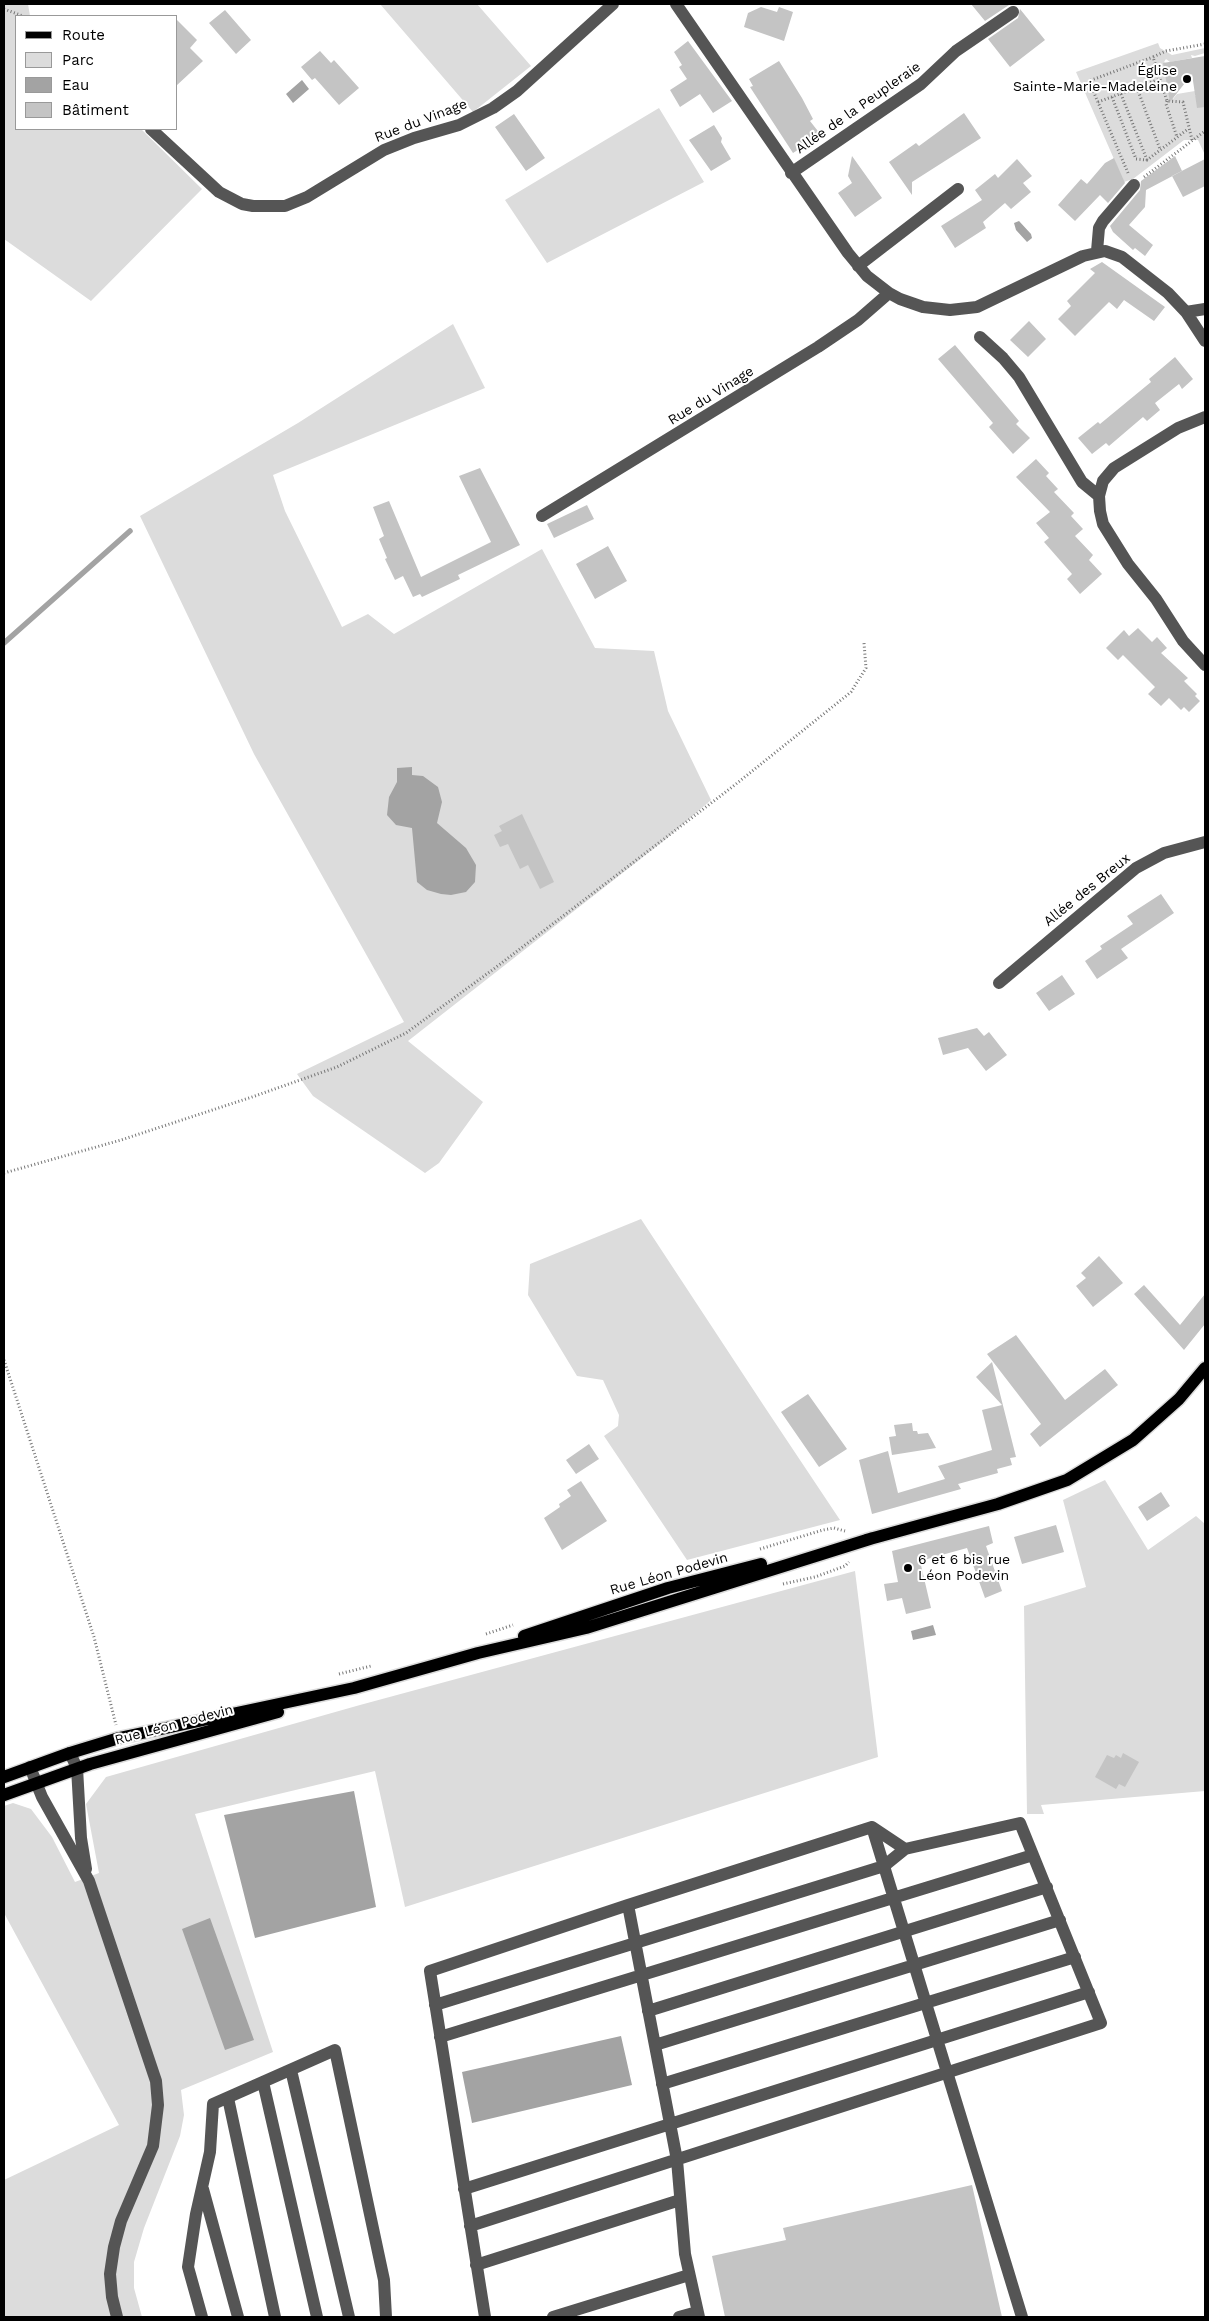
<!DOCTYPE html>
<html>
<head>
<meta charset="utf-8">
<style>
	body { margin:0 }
	#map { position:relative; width:1209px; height:2321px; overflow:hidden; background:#fff; font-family:"Work Sans",sans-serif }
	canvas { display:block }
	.frame { position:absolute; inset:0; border:5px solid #000; pointer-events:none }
	.legend { position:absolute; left:15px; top:15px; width:162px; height:115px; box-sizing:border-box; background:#fff; border:1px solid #999; margin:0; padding:6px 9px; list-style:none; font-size:15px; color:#000 }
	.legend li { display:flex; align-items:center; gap:10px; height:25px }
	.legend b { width:25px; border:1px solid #999 }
</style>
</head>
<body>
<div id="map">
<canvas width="1209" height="2321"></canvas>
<div class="frame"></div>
<ul class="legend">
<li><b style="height:6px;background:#000"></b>Route</li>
<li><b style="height:14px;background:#dcdcdc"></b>Parc</li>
<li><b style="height:14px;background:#a3a3a3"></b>Eau</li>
<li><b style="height:14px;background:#c4c4c4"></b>Bâtiment</li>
</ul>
</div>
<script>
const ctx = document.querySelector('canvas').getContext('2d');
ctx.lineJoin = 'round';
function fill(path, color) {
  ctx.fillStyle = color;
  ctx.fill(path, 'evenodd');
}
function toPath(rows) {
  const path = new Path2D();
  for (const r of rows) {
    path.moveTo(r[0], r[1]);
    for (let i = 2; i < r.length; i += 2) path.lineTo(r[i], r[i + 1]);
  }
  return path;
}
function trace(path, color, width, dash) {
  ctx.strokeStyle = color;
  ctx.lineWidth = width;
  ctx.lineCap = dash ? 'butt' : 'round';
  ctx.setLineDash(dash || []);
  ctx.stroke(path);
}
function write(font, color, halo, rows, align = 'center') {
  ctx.font = font + ' "Work Sans",sans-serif';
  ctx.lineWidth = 4;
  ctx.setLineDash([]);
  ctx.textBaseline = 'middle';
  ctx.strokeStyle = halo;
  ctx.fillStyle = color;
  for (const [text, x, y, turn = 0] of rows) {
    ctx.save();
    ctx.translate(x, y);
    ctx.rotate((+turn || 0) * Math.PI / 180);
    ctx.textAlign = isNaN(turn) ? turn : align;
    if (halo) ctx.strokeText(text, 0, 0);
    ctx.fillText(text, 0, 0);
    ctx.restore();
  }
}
fill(toPath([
	[4,4,28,4,30,16,16,16,16,129,141,129,202,189,91,301,4,239],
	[380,4,477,4,531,66,473,112],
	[1158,43,1160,48,1172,55,1205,48,1205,53,1195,56,1191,55,1192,58,1170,62,1166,59,1164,62,1167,64,1170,96,1173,99,1177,94,1195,91,1195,96,1205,95,1205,155,1198,140,1184,140,1133,179,1124,182,1076,72],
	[659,108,704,182,547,263,505,200],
	[453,324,485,388,273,475,285,511,342,627,368,614,394,634,542,549,595,648,654,651,668,711,711,800,666,839,408,1041,483,1102,439,1163,425,1173,313,1096,297,1074,404,1022,254,754,140,516,298,423],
	[641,1219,764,1406,840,1520,687,1560,604,1436,618,1426,619,1415,603,1380,577,1376,528,1295,530,1264],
	[1105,1480,1148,1550,1196,1516,1205,1524,1205,1791,1041,1805,1044,1814,1027,1814,1024,1606,1086,1587,1063,1500],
	[855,1571,878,1757,405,1907,375,1771,195,1814,273,2052,181,2090,184,2115,180,2136,144,2228,134,2262,134,2288,142,2317,4,2317,4,2180,119,2125,4,1913,4,1806,13,1803,31,1809,52,1837,75,1882,99,1873,86,1804,106,1777,360,1705]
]), '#dcdcdc');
fill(toPath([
	[302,80,309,89,293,103,286,94],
	[1019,221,1031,234,1032,238,1027,242,1016,230,1014,223],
	[412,767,412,775,423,776,438,787,442,802,437,823,466,848,476,865,475,882,466,892,451,895,441,894,427,890,417,882,412,828,396,825,387,815,389,797,397,782,397,768],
	[933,1625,936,1635,913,1640,911,1631],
	[354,1791,376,1907,255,1938,224,1815],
	[210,1918,254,2040,225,2050,182,1929],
	[621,2036,632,2085,472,2123,462,2072]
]), '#a3a3a3');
trace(toPath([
	[4,643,130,531]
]), '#a3a3a3', 5.5);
fill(toPath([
	[971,4,1016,4,1017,5,1009,5,985,21],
	[761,7,777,12,779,7,793,12,784,41,744,27,748,13],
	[1020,9,1045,40,1010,67,988,39,1018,18],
	[225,10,251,40,236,54,209,23],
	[176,19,197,40,190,48,203,61,176,86],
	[688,41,732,101,713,113,700,94,680,107,670,90,687,79,679,67,682,65,674,52],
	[320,51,331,63,334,60,359,88,339,105,315,78,312,80,301,67],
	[1205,56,1205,107,1197,108,1192,74,1170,102,1163,63],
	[779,61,802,98,813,119,810,121,821,135,793,153,750,87,753,86,749,79],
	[964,113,981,138,912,182,912,195,889,162,916,143,919,146],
	[514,114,545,158,526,171,495,127],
	[714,125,722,138,721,142,731,159,711,171,689,140],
	[852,156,882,198,855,217,838,193,852,183,848,176],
	[1175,156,1182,171,1146,190,1145,207,1129,225,1153,245,1145,256,1135,248,1133,250,1113,232,1110,226,1140,190,1141,181],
	[1114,158,1125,183,1108,203,1100,195,1075,221,1058,205,1081,179,1087,184,1105,163],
	[1017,159,1032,176,1023,183,1031,192,1011,209,1005,203,983,222,986,228,955,248,941,226,982,200,975,190,995,174,998,178],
	[1205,159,1205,186,1183,197,1172,176],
	[1102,262,1165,307,1154,321,1124,300,1117,309,1109,302,1075,336,1058,319,1071,306,1067,301,1095,273,1090,269],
	[1029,321,1046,339,1028,357,1010,340],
	[955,345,1019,421,1016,424,1030,438,1013,454,989,427,993,423,938,359],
	[1175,357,1193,379,1182,389,1179,384,1155,403,1160,410,1147,421,1143,417,1109,446,1106,443,1092,454,1078,438,1098,422,1100,424,1151,382,1149,379],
	[1036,459,1049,473,1046,476,1058,489,1054,492,1074,513,1071,516,1083,529,1075,536,1093,555,1089,560,1102,574,1080,594,1067,579,1072,574,1044,542,1049,538,1036,523,1050,512,1016,477],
	[480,468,520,545,458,575,460,579,422,597,420,594,413,597,403,576,395,580,385,559,387,558,379,539,384,536,373,507,389,501,421,577,491,542,459,476],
	[587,505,594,519,554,538,547,524],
	[608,546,627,581,595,599,576,564],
	[1138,628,1152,642,1157,637,1167,648,1161,653,1188,678,1184,681,1197,694,1195,696,1200,701,1189,712,1184,707,1181,710,1169,698,1161,706,1148,694,1155,687,1123,655,1118,660,1106,648,1124,630,1129,636],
	[522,814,554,882,540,889,528,865,520,869,508,844,500,847,494,835,502,831,499,826],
	[1161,894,1174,913,1121,949,1128,958,1097,979,1085,961,1102,949,1100,946,1133,924,1127,916],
	[1062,975,1075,994,1049,1011,1036,993],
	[977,1028,984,1036,989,1032,1007,1055,986,1071,968,1048,943,1055,938,1038],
	[1099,1256,1123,1283,1093,1307,1076,1286,1086,1278,1081,1273],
	[1144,1285,1180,1325,1205,1294,1205,1324,1184,1350,1134,1294],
	[1016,1335,1065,1400,1105,1369,1118,1385,1040,1447,1030,1434,1041,1424,987,1354],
	[992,1362,1016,1457,1010,1458,1012,1465,997,1469,998,1473,958,1484,961,1489,872,1514,859,1460,888,1451,898,1493,945,1479,938,1466,992,1450,982,1410,1002,1405,976,1377],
	[808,1394,847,1449,819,1467,781,1412],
	[912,1423,913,1431,917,1431,918,1434,928,1433,936,1448,892,1455,889,1437,896,1436,894,1425],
	[589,1444,599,1459,576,1474,566,1460],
	[581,1481,607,1521,562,1550,544,1518,560,1507,559,1504,571,1496,567,1490],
	[1161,1492,1170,1506,1147,1521,1138,1507],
	[1056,1525,1064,1552,1022,1564,1014,1537],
	[989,1526,993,1543,986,1546,1002,1591,985,1598,967,1548,920,1561,931,1608,906,1614,902,1598,887,1601,884,1584,898,1582,892,1551],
	[1123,1753,1139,1762,1125,1787,1119,1784,1116,1789,1095,1777,1107,1755,1114,1758,1116,1755,1121,1758],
	[972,2185,1002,2317,725,2317,712,2256,786,2240,783,2228]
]), '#c4c4c4');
const major = toPath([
	[866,1540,998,1504,1067,1480,1133,1440,1179,1399,1205,1368],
	[524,1636,668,1588,761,1564],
	[4,1777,70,1753,119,1738,354,1688,478,1653,586,1628,873,1538],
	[4,1795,90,1764,278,1712]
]);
trace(major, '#dbdbdb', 15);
trace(toPath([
	[4,9,23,16],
	[1137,88,1160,149],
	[1121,94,1147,160],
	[1112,97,1136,159,1147,160,1188,129],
	[1167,101,1166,104,1177,137],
	[1098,102,1160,79],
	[1192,140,1183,102,1167,101,1153,57,1166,51,1205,44],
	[1128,173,1089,81,1153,57],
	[1144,177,1205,131],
	[4,1173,121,1140,255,1096,337,1067,406,1033,495,968,736,784,851,692,866,668,864,643],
	[4,1360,94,1637,116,1725],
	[760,1549,823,1530,834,1528,845,1531],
	[783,1584,815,1577,845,1566,849,1562],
	[486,1634,513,1625],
	[339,1674,371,1666]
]), '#777', 3, [1, 2.5]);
trace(toPath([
	[676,4,848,253,867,276,889,293,900,299,923,307,950,310,977,307,1083,256,1105,251,1122,257,1168,293,1186,312,1205,341],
	[151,129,219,192,242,204,253,206,285,206,307,197,384,150,414,138,459,125,493,108,517,91,613,4],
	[791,173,921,84,956,51,1013,12],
	[1097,251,1099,228,1103,221,1134,185],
	[858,266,958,189],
	[1186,312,1205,309],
	[980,337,1003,358,1019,377,1082,482,1099,496,1100,511,1103,524,1128,564,1156,599,1183,641,1205,665],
	[1099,496,1103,481,1114,468,1178,428,1205,417],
	[542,516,818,347,858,320,889,293],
	[999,983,1136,868,1164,853,1205,842],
	[70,1753,77,1768,81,1838,86,1869],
	[30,1767,42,1797,89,1881,156,2081,158,2105,153,2146,121,2221,114,2247,110,2274,112,2297,117,2317],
	[435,2005,884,1866,905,1849],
	[648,2011,1047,1887],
	[440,2037,1033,1855],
	[655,2045,1060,1920],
	[291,2070,349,2317],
	[263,2082,317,2317],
	[662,2084,1075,1957],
	[228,2098,275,2317],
	[203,2189,238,2317],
	[464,2189,1089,1992],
	[470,2226,1101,2023,1020,1823,905,1849,872,1827],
	[476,2265,680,2200],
	[202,2317,188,2267,196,2214,210,2152,213,2104,335,2050,384,2280,386,2317],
	[485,2317,430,1971,628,1905],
	[553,2317,689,2275],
	[679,2317,697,2312],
	[699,2317,685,2254,677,2160,628,1905,872,1827,1022,2317]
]), '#555', 12);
trace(major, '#000', 12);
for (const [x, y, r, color] of [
	[1187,79,5,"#000"],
	[908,1568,5,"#000"]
]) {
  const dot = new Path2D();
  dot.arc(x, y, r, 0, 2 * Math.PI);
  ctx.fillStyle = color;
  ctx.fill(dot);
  trace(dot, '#fff', 2);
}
write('14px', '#000', '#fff', [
	["Église",1177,71],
	["Sainte-Marie-Madeleine",1177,87],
	["6 et 6 bis rue",918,1560,"left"],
	["Léon Podevin",918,1576,"left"]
], 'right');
write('14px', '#000', '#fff', [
	["Allée de la Peupleraie",858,108,-35],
	["Rue du Vinage",421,121,-21],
	["Rue du Vinage",711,396,-32],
	["Allée des Breux",1087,890,-39],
	["Rue Léon Podevin",669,1574,-16],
	["Rue Léon Podevin",174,1725,-15]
]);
</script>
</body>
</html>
